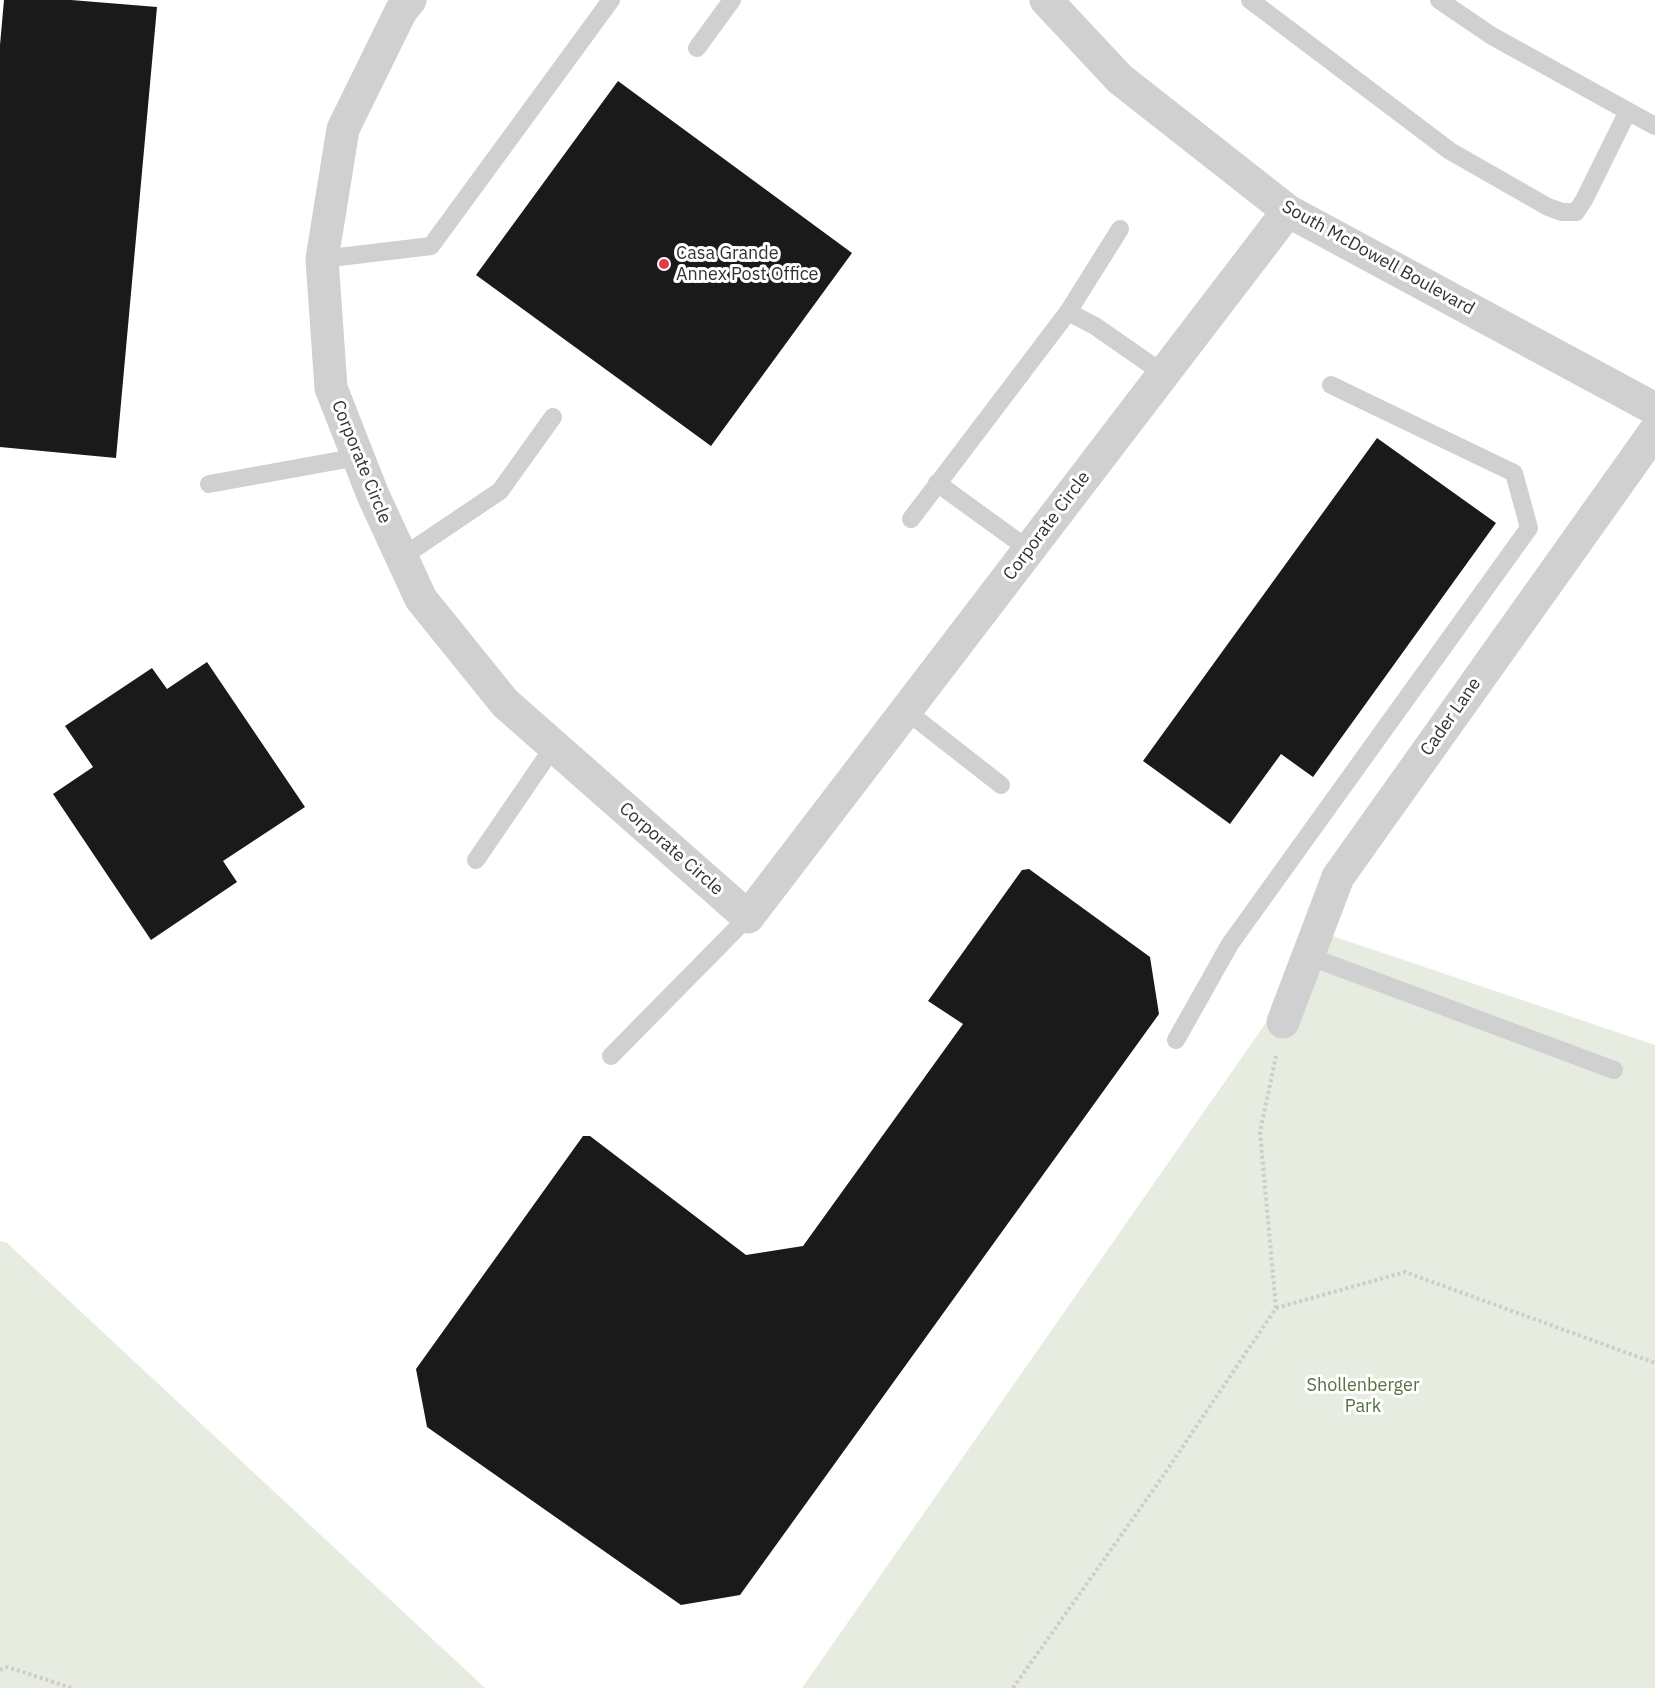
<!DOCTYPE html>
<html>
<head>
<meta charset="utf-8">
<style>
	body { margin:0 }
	canvas { display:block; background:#fff }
</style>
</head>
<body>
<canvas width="1655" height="1688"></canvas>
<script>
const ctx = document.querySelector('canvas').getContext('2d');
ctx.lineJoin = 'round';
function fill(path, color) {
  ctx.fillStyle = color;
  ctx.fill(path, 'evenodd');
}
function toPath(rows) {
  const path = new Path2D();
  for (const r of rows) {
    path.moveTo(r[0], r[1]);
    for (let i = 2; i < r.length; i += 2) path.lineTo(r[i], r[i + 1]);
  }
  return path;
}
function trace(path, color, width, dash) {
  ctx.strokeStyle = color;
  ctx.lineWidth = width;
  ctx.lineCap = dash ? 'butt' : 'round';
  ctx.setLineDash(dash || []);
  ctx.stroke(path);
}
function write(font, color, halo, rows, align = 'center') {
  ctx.font = font + ' "IBM Plex Sans",sans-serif';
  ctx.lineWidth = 6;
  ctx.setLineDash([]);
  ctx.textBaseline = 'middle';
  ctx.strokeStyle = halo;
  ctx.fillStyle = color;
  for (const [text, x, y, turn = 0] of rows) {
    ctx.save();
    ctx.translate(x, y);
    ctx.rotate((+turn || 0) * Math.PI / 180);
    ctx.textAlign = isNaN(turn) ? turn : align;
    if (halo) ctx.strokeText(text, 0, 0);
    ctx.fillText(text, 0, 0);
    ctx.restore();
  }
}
fill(toPath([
	[1303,926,1655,1045,1655,1688,802,1688,1270,1017],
	[0,1241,6,1242,485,1688,0,1688]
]), '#e6ecdf');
fill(toPath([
	[4,0,71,0,157,7,116,458,0,447,0,45],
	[618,81,852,253,711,446,476,275],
	[1377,438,1496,523,1313,777,1281,754,1230,824,1143,761],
	[207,662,305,807,223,861,237,882,151,940,53,794,93,767,65,726,152,668,167,689],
	[1029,869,1150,957,1159,1014,740,1595,681,1605,427,1427,416,1369,583,1136,590,1136,746,1255,803,1246,963,1024,928,1001,1022,870]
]), '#1a1a1a');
trace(toPath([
	[1276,1308,1405,1272,1655,1363],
	[0,1670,7,1667,72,1688],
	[1013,1688,1161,1479,1276,1308,1260,1132,1276,1056]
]), '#cdcdcd', 4, [3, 3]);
trace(toPath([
	[1250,0,1450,151,1548,207,1562,212,1576,212,1584,200,1628,111],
	[1439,0,1492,36,1655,126],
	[697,48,732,0],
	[322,259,431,246,611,0],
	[1068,312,1095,326,1164,374],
	[937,483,1028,549],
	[209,484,358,457],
	[911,519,1068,312,1120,229],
	[402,557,500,491,553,417],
	[905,710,1001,785],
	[476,860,554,746],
	[1308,956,1614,1070],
	[1176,1040,1230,944,1529,528,1514,473,1331,385],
	[611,1056,748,917]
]), '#d0d0d0', 18);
trace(toPath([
	[410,0,401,11,343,129,322,259,331,388,373,495,421,599,505,703,748,917,1288,211],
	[1046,0,1120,79,1288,211,1655,409],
	[1283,1022,1338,877,1655,431]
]), '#d0d0d0', 33);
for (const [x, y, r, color] of [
	[664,264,6,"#e63946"]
]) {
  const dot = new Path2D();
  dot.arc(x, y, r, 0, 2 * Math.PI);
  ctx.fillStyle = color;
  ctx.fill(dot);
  trace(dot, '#fff', 2);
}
write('18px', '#333', '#fff', [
	["Casa Grande",676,254],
	["Annex Post Office",676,275]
], 'left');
write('18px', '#333', '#fff', [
	["South McDowell Boulevard",1378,258,29],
	["Corporate Circle",361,462,68],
	["Corporate Circle",1047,526,-53],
	["Cader Lane",1451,717,-55],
	["Corporate Circle",671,849,41]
]);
write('18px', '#56703f', '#fff', [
	["Shollenberger",1363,1386],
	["Park",1363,1407]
]);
</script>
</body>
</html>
